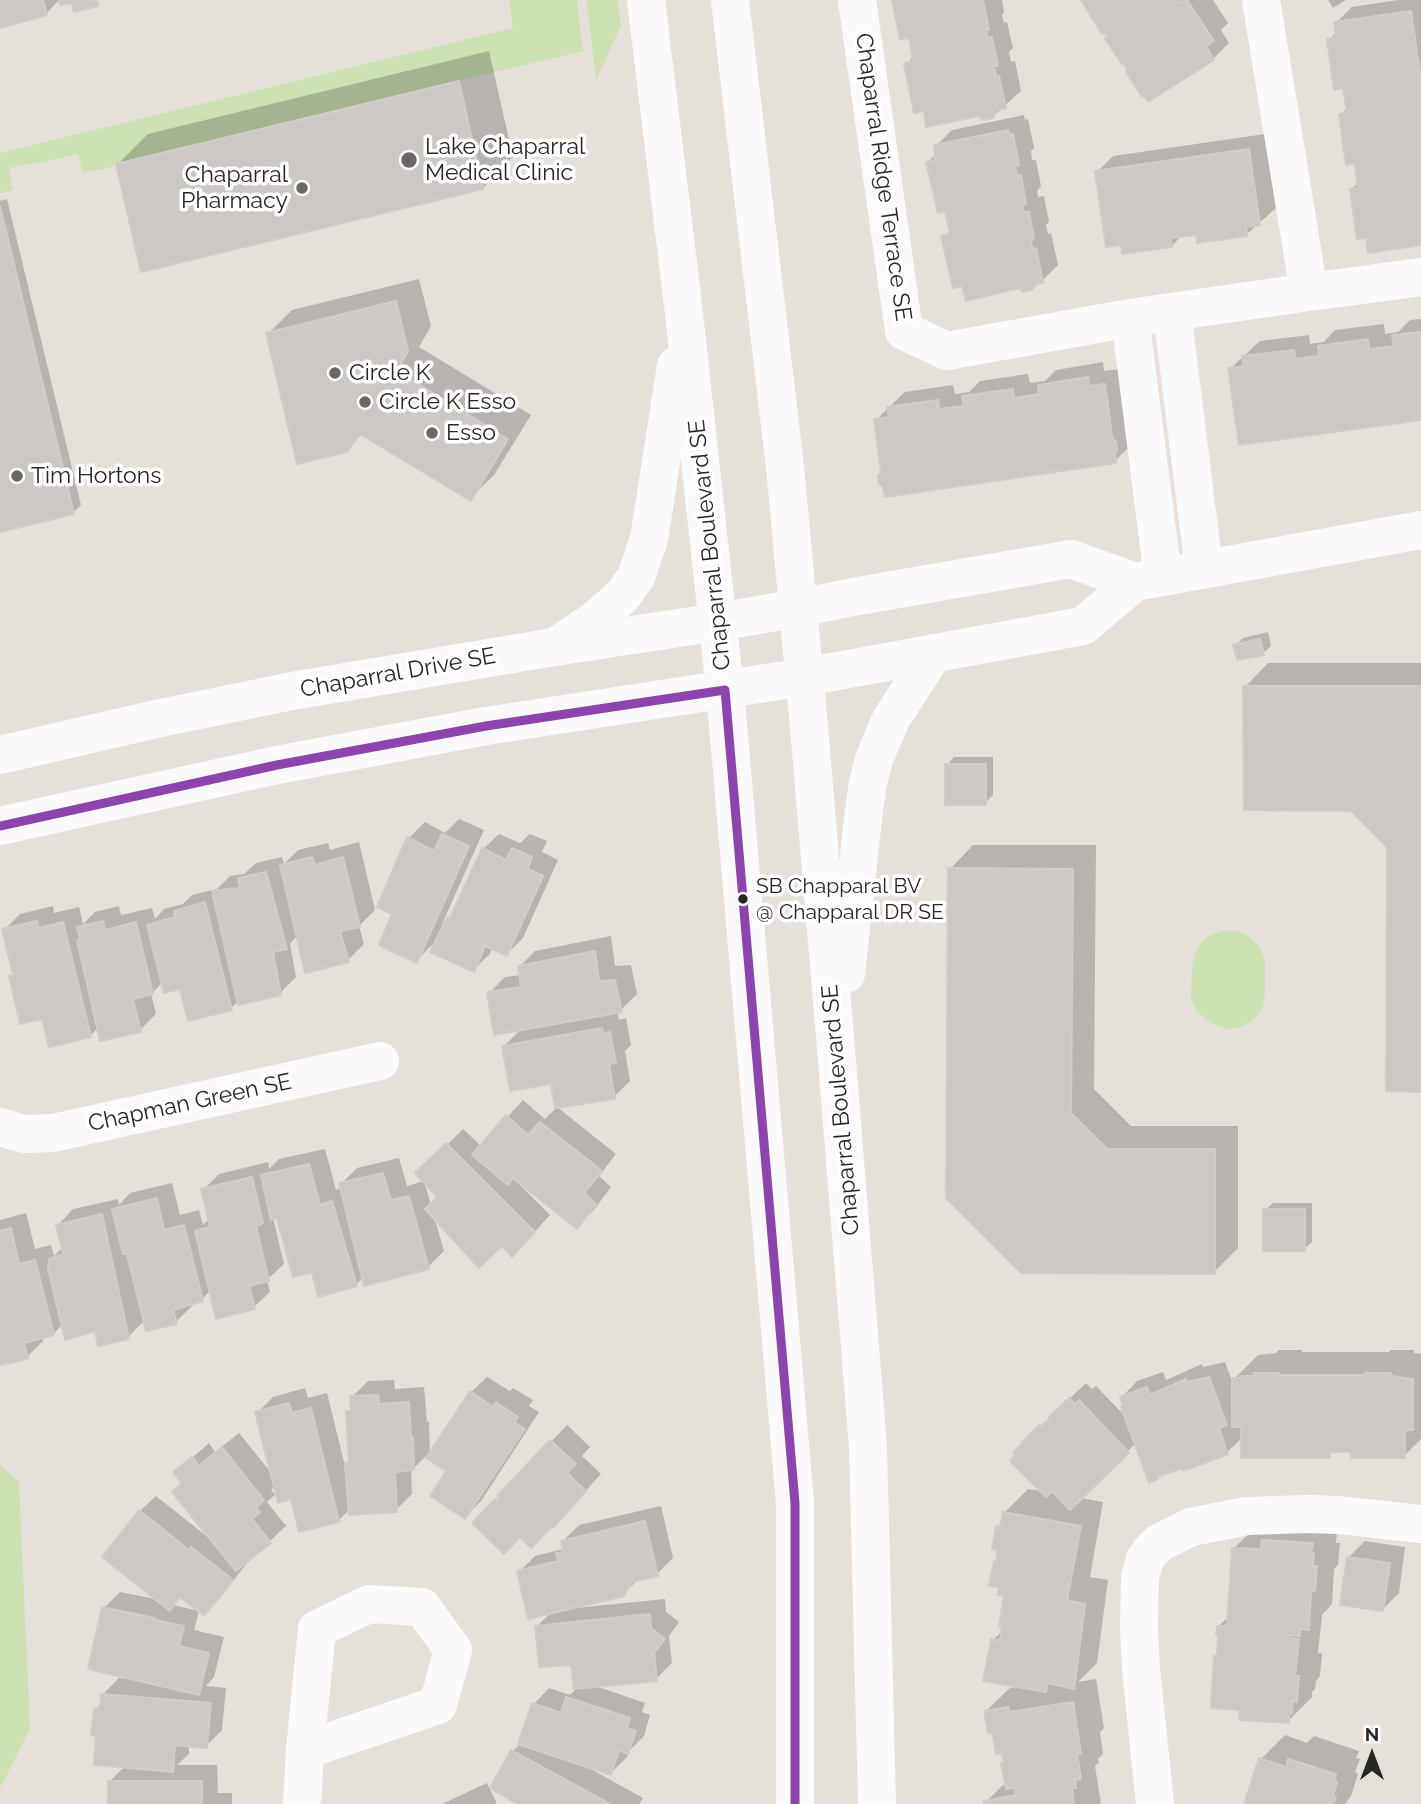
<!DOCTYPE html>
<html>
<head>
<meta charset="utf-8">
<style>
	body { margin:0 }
	#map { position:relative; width:1421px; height:1804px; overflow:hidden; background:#e6e0db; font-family:Raleway,sans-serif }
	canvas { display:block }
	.north { position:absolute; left:1337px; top:1720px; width:70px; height:70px; -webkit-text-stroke:5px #fff; paint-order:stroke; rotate:0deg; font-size:19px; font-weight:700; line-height:28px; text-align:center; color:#272727 }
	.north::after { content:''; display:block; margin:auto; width:24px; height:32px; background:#272727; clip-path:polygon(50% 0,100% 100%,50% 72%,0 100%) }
</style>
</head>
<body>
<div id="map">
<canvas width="1421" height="1804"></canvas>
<div class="north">N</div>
</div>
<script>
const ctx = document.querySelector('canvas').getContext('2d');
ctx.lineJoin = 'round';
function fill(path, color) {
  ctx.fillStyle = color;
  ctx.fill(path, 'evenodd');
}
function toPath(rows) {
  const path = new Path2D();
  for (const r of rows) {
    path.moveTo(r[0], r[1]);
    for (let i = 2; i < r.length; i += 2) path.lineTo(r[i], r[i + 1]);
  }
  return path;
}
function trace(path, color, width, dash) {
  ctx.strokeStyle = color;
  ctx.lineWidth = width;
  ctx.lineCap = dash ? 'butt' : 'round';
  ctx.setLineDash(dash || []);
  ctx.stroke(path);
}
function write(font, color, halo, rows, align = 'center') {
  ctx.font = font + ' Raleway,sans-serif';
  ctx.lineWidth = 7;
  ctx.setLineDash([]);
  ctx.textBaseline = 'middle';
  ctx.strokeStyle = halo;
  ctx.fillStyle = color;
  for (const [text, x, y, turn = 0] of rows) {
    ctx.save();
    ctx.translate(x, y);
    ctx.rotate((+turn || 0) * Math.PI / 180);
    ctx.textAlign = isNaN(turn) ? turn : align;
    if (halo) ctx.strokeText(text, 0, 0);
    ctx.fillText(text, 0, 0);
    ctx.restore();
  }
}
fill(toPath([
	[509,0,577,0,583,51,113,164,113,167,83,173,78,154,35,164,34,163,9,168,13,190,0,193,0,153,513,28],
	[586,0,618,0,621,26,596,80],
	[1221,931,1236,931,1247,935,1260,947,1265,960,1265,995,1262,1009,1252,1021,1237,1028,1226,1029,1210,1023,1196,1010,1191,999,1192,967,1195,954,1200,944,1209,936],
	[0,1465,19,1482,30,1729,0,1788]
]), '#cce2b2');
fill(toPath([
	[0,0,59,0,46,14,0,26],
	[894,0,1002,0,1004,12,1002,15,1004,23,1007,22,1013,48,1009,52,1011,62,1015,61,1021,91,992,117,978,114,906,64,914,56,910,36],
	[1083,0,1213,0,1228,23,1221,30,1229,43,1213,59,1149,100,1109,37],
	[1328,0,1346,0,1333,8],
	[1398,0,1421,0,1421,243,1352,189,1359,182,1357,162,1341,115,1348,107,1345,86,1329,40,1337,32,1336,23,1352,7],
	[489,51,513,157,483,188,117,165,148,134],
	[1024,115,1025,120,1028,119,1034,148,1031,151,1032,160,1036,160,1041,186,1037,191,1038,197,1044,196,1049,222,1046,225,1048,234,1051,233,1058,265,1042,281,943,237,951,230,946,209,928,162,936,154,936,146,952,130],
	[1265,134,1276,208,1246,235,1198,233,1182,235,1172,246,1097,172,1113,156],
	[7,199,81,505,74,512,0,530,0,201],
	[419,279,431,326,419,347,531,415,494,475,470,498,363,433,346,451,268,334,292,310],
	[1421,319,1421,418,1230,369,1260,341,1309,335,1310,344,1324,342,1335,330,1384,324,1385,334,1398,332,1410,320],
	[1103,362,1104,371,1120,369,1131,445,1115,461,883,472,876,420,905,392,953,385,955,394,969,392,980,381,1028,374,1030,383,1045,381,1056,370],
	[1268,632,1271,646,1263,653,1235,646,1243,638],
	[1268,663,1421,663,1421,1090,1389,846,1245,687],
	[954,757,993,757,993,795,985,803,947,765],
	[459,819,484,830,442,924,455,911,483,849,499,834,520,843,530,834,547,841,542,852,558,860,523,938,507,954,492,947,490,954,474,969,437,940,417,960,395,913,379,906,409,838,425,822,445,833],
	[359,842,375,910,359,926,364,944,348,960,298,935,290,944,296,977,280,993,239,1000,231,1008,181,987,163,982,151,994,156,1014,140,1030,99,1027,90,1036,43,1017,11,976,14,973,4,930,20,914,53,906,54,913,79,907,83,924,95,912,119,906,121,915,152,908,155,919,164,909,183,904,192,895,217,889,230,876,244,874,256,863,282,857,284,864,298,850,328,843,330,850],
	[973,845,1096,845,1094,1089,1131,1126,1238,1126,1238,1248,1214,1272,1022,1271,950,869],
	[611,936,615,966,631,965,637,994,621,1010,617,1011,619,1020,626,1018,631,1045,625,1051,630,1081,614,1097,552,1082,504,1046,522,1028,489,993,505,977,521,975,519,967,535,951],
	[523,1100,545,1119,557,1107,616,1154,599,1176,611,1187,593,1211,577,1226,518,1180,516,1181,550,1215,528,1239,502,1244,434,1216,444,1251,428,1267,363,1277,356,1285,313,1270,279,1216,273,1218,284,1264,267,1280,270,1292,254,1307,211,1290,202,1299,191,1302,192,1306,176,1322,145,1320,128,1337,96,1329,63,1324,53,1334,42,1337,43,1341,27,1357,0,1363,0,1220,26,1213,35,1249,51,1245,54,1256,63,1247,58,1225,73,1209,118,1199,119,1205,130,1193,172,1183,180,1215,199,1210,203,1225,210,1218,203,1190,219,1174,268,1162,269,1169,279,1159,325,1149,336,1190,342,1188,341,1184,357,1168,399,1158,407,1186,424,1181,431,1205,439,1197,418,1174,463,1129,481,1146],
	[1273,1203,1312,1203,1312,1242,1304,1249,1265,1210],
	[1279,1350,1302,1350,1302,1352,1389,1352,1391,1350,1414,1350,1414,1353,1421,1354,1421,1439,1404,1456,1353,1450,1335,1450,1329,1456,1243,1437,1227,1452,1184,1469,1183,1466,1160,1474,1157,1478,1136,1443,1080,1498,1103,1502,1090,1577,1108,1580,1097,1663,1078,1682,1096,1679,1104,1728,1100,1732,1103,1754,1098,1759,1099,1762,1095,1766,1101,1804,986,1804,986,1802,1006,1782,1004,1751,986,1711,1010,1688,1019,1686,993,1640,1004,1629,1007,1594,1001,1586,995,1562,998,1560,998,1527,1003,1522,1004,1513,1028,1489,1042,1491,1024,1442,1086,1383,1092,1389,1096,1386,1127,1418,1122,1397,1137,1381,1163,1372,1166,1380,1202,1364,1203,1367,1225,1362,1232,1381,1258,1355,1276,1353],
	[487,1377,510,1391,513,1388,533,1400,529,1406,539,1412,481,1501,465,1517,448,1470,426,1456,414,1468,411,1469,412,1494,396,1510,350,1509,339,1520,292,1497,275,1486,271,1490,275,1495,267,1502,286,1526,270,1541,245,1562,247,1563,220,1598,204,1614,182,1596,173,1605,199,1611,194,1630,224,1637,214,1677,206,1686,226,1688,222,1730,206,1746,189,1745,189,1754,177,1765,217,1765,218,1793,232,1793,232,1804,110,1804,110,1781,125,1766,98,1734,95,1710,102,1703,103,1694,119,1678,131,1679,132,1677,104,1608,120,1592,160,1600,140,1511,156,1496,209,1538,184,1482,176,1472,209,1443,215,1452,239,1433,273,1475,257,1413,273,1397,305,1388,308,1398,327,1393,345,1466,351,1460,347,1412,352,1407,352,1397,368,1381,394,1380,395,1389,424,1387,427,1422,429,1422,430,1456,471,1392],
	[567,1425,590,1447,582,1456,601,1474,568,1510,520,1535,475,1523],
	[661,1506,673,1558,657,1574,639,1579,623,1594,576,1606,576,1608,665,1599,666,1612,679,1622,669,1636,672,1663,656,1679,593,1685,645,1703,642,1712,650,1715,644,1736,629,1751,627,1757,611,1773,590,1766,589,1768,643,1798,639,1804,519,1804,492,1788,513,1751,521,1743,534,1704,549,1688,570,1695,579,1686,573,1663,537,1626,552,1612,519,1572,535,1556,563,1549,563,1541,579,1525],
	[1258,1525,1337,1530,1336,1543,1340,1543,1338,1565,1334,1569,1332,1604,1322,1615,1318,1653,1322,1653,1320,1676,1316,1681,1315,1689,1312,1692,1312,1697,1288,1721,1242,1709,1216,1656,1219,1653,1218,1627,1230,1615,1234,1548],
	[1365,1541,1405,1547,1399,1593,1383,1609,1349,1557],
	[1285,1735,1307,1743,1314,1736,1359,1751,1356,1758,1360,1759,1355,1772,1358,1774,1351,1796,1345,1804,1246,1804,1261,1759],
	[487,1783,497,1804,443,1804,444,1803]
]), '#0003');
const building = toPath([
	[0,0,43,0,47,15,0,28,0,0],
	[59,0,97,0,98,6,74,12,72,3,60,5,59,0],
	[892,0,983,0,989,30,986,30,988,38,992,37,998,66,994,66,996,77,999,76,1006,108,996,110,993,118,984,120,978,116,926,127,924,111,914,113,904,64,913,61,909,38,900,39,892,0],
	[1081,0,1176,0,1178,3,1183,0,1187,0,1214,41,1206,46,1214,60,1148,102,1144,96,1142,97,1126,72,1128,70,1123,63,1122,64,1105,39,1107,37,1104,32,1102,34,1081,0],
	[1411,11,1421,80,1421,245,1368,253,1366,238,1357,239,1350,189,1358,188,1355,164,1346,165,1339,114,1347,113,1343,88,1334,90,1327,39,1336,38,1334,22,1411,11],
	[459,81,483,189,141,272,116,164,459,81],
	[1008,130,1010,135,1013,134,1019,165,1015,167,1017,175,1021,175,1026,204,1022,205,1023,212,1029,212,1034,239,1031,240,1032,249,1036,248,1043,283,1036,284,1032,290,1022,292,1020,288,966,301,962,286,953,288,941,236,950,234,945,211,938,213,926,162,935,160,934,145,1008,130],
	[1249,149,1260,225,1246,227,1247,236,1197,243,1197,235,1171,238,1172,247,1122,254,1121,245,1106,247,1095,171,1249,149],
	[0,206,74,514,0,532,0,206],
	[396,301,408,351,397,371,508,439,471,501,360,434,347,452,297,464,266,333,396,301],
	[1421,332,1421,420,1239,445,1228,368,1244,366,1242,356,1294,350,1295,359,1319,356,1318,346,1368,339,1369,349,1394,346,1392,335,1421,332],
	[1088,377,1089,386,1105,384,1112,437,1116,442,1117,450,1115,454,1116,463,885,497,883,487,879,484,878,476,881,472,874,419,889,417,887,407,938,400,939,409,964,406,962,396,1013,389,1014,398,1039,394,1038,385,1088,377],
	[1260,639,1264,655,1237,660,1233,645,1260,639],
	[1243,686,1421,686,1421,1092,1386,1091,1387,847,1351,811,1244,810,1243,686],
	[945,764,986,764,986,805,945,805,945,764],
	[442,834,469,846,417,963,379,945,392,914,377,907,407,837,434,851,442,834],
	[482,848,506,860,512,848,532,857,528,869,543,876,507,956,485,946,474,972,430,952,447,917,450,918,482,848],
	[312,857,315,865,343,857,360,927,340,931,349,962,305,973,280,865,312,857],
	[948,868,1073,869,1071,1113,1107,1149,1215,1149,1215,1274,1021,1273,946,1198,948,868],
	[266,872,287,949,273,952,281,995,238,1005,212,891,240,888,238,878,266,872],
	[205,902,232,1010,188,1021,180,989,164,993,147,925,175,917,174,911,205,902],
	[37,921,39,928,63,922,91,1037,49,1047,42,1019,20,1024,9,976,13,975,2,929,37,921],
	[103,921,105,930,136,922,153,994,133,999,141,1032,100,1041,77,940,80,940,77,927,103,921],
	[595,951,599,981,615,980,622,1012,494,1035,487,992,521,987,518,966,595,951],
	[602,1028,603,1034,610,1032,616,1063,609,1064,615,1099,555,1108,551,1084,510,1091,502,1046,602,1028],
	[506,1115,528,1135,540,1122,602,1171,584,1193,596,1204,577,1229,513,1178,508,1185,472,1155,506,1115],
	[446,1143,535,1232,512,1257,502,1246,479,1268,425,1209,437,1197,415,1173,446,1143],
	[309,1164,320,1205,332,1201,357,1286,318,1297,312,1272,293,1277,277,1218,271,1220,261,1175,309,1164],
	[383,1173,391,1200,409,1196,429,1269,364,1286,339,1183,383,1173],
	[252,1177,263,1223,256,1226,269,1281,249,1286,255,1309,216,1319,195,1231,210,1227,201,1189,252,1177],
	[157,1198,164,1230,184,1225,203,1301,173,1310,177,1324,146,1331,127,1254,123,1254,112,1209,157,1198],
	[1263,1209,1305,1209,1305,1251,1263,1251,1263,1209],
	[102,1214,129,1339,98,1346,95,1331,65,1340,48,1268,49,1259,63,1254,56,1225,102,1214],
	[11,1228,19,1264,35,1260,54,1335,24,1343,28,1359,0,1365,0,1231,11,1228],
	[1254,1373,1279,1373,1279,1375,1365,1375,1365,1373,1391,1373,1391,1376,1413,1379,1413,1430,1405,1430,1405,1458,1351,1458,1351,1452,1330,1452,1330,1458,1241,1458,1241,1427,1232,1427,1232,1378,1240,1378,1240,1376,1254,1376,1254,1373],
	[1209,1377,1227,1425,1219,1428,1228,1454,1183,1471,1182,1468,1157,1477,1158,1479,1149,1483,1121,1407,1123,1406,1120,1397,1147,1387,1150,1395,1186,1379,1187,1382,1209,1377],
	[470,1391,493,1407,496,1402,518,1417,514,1422,525,1429,465,1519,430,1496,446,1471,426,1458,470,1391],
	[378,1395,379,1404,409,1402,411,1438,413,1438,414,1470,395,1472,397,1512,349,1515,345,1463,349,1463,346,1411,351,1411,350,1396,378,1395],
	[1069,1398,1075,1404,1079,1400,1129,1453,1070,1510,1052,1491,1046,1497,1010,1461,1015,1455,1013,1453,1023,1443,1022,1442,1039,1425,1042,1427,1051,1418,1049,1417,1069,1398],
	[289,1403,292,1413,311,1408,339,1522,299,1532,291,1499,278,1503,255,1412,289,1403],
	[550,1440,576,1464,567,1473,586,1491,553,1528,551,1527,531,1548,520,1537,504,1554,472,1523,495,1499,497,1501,499,1498,497,1496,550,1440],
	[222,1447,264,1500,256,1507,260,1512,252,1519,271,1543,236,1571,172,1492,182,1483,173,1472,192,1457,199,1466,222,1447],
	[139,1510,189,1550,191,1547,233,1580,204,1616,180,1597,170,1611,102,1557,139,1510],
	[1003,1512,1081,1526,1067,1600,1085,1604,1074,1689,1047,1683,1046,1692,983,1681,991,1639,1000,1640,1002,1626,999,1626,1004,1595,998,1595,999,1587,989,1586,994,1561,996,1562,997,1550,992,1549,996,1526,1000,1527,1003,1512],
	[645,1521,658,1576,632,1582,624,1596,528,1619,517,1571,558,1561,556,1553,563,1552,561,1541,645,1521],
	[1262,1540,1313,1543,1311,1552,1314,1553,1313,1566,1317,1566,1315,1591,1311,1591,1309,1630,1300,1629,1300,1636,1290,1635,1290,1638,1299,1639,1295,1676,1299,1676,1297,1702,1293,1701,1292,1714,1289,1714,1289,1723,1239,1720,1240,1710,1211,1708,1214,1656,1217,1656,1218,1635,1216,1635,1217,1626,1227,1626,1232,1548,1261,1549,1262,1540],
	[1347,1557,1390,1563,1383,1611,1340,1605,1347,1557],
	[102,1607,155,1618,155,1620,184,1626,179,1646,209,1653,199,1695,88,1669,102,1607],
	[650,1614,651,1628,665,1639,654,1653,657,1681,574,1689,571,1665,539,1667,535,1626,650,1614],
	[101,1694,211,1703,207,1748,175,1745,173,1772,94,1765,96,1736,91,1735,94,1709,100,1709,101,1694],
	[566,1697,630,1718,627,1728,636,1731,628,1754,619,1750,611,1775,518,1744,532,1703,561,1713,566,1697],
	[1073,1702,1081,1754,1077,1754,1081,1779,1075,1780,1076,1788,1072,1788,1074,1804,984,1804,984,1801,1016,1795,1015,1788,1006,1789,1001,1763,1004,1763,1002,1753,996,1754,992,1732,988,1733,984,1711,1008,1707,1010,1712,1073,1702],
	[511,1750,610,1804,517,1804,490,1788,511,1750],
	[1259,1758,1286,1767,1288,1759,1336,1774,1334,1781,1337,1782,1333,1796,1336,1797,1333,1804,1244,1804,1259,1758],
	[108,1781,202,1781,202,1804,108,1804,108,1781]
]);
fill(building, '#ccc9c5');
trace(building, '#d1ccc8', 2);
trace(toPath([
	[857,0,904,331,947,351,1130,318,1309,292,1261,0],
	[1309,292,1421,277],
	[1172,312,1204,569],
	[1130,318,1163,577],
	[799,608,853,597,1071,559,1135,582,1421,530],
	[805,677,1083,626,1135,582],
	[0,1127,24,1134,53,1133,380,1061],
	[302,1804,305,1750,317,1629,369,1604,422,1607,453,1650,438,1705,305,1750],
	[1155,1804,1141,1669,1139,1629,1140,1577,1145,1559,1150,1552,1159,1543,1191,1527,1247,1516,1306,1514,1339,1515,1421,1524]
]), '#fbfafa', 38);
trace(toPath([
	[646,0,684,313,725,690,795,1503,795,1804],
	[730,0,785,467,809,727,836,1049,868,1446,877,1804],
	[562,642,595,620,609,608,623,595,636,577,649,539,676,366],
	[0,755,156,719,292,691,554,647,718,622,799,608],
	[0,826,277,765,486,726,805,677],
	[846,974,864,810,868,783,874,759,891,719,934,653]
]), '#fbfafa', 38);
trace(toPath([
	[0,826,277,765,486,726,725,690,795,1503,795,1804]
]), '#8e44ad', 9);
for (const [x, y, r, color] of [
	[409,160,9,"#6a6866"],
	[302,188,7,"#6a6866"],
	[335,373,7,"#6a6866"],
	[365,402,7,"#6a6866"],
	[432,433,7,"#6a6866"],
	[17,476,7,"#6a6866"],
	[743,899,6,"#272727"]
]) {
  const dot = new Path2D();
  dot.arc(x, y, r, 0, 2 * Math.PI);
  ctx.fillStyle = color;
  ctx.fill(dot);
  trace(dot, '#fff', 2.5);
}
write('21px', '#272727', '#fff', [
	["SB Chapparal BV",756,887],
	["@ Chapparal DR SE",756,913]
], 'left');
write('23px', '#272727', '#fff', [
	["Lake Chaparral",425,147],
	["Medical Clinic",425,173],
	["Chaparral",288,175,"right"],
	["Pharmacy",288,201,"right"],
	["Circle K",349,373],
	["Circle K Esso",379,402],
	["Esso",446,433],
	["Tim Hortons",31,476]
], 'left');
write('23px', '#272727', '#fff', [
	["Chaparral Ridge Terrace SE",883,177,82],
	["Chaparral Boulevard SE",710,545,-96],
	["Chaparral Drive SE",398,673,-10],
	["Chapman Green SE",190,1103,-12],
	["Chaparral Boulevard SE",841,1110,-95]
]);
</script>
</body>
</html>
